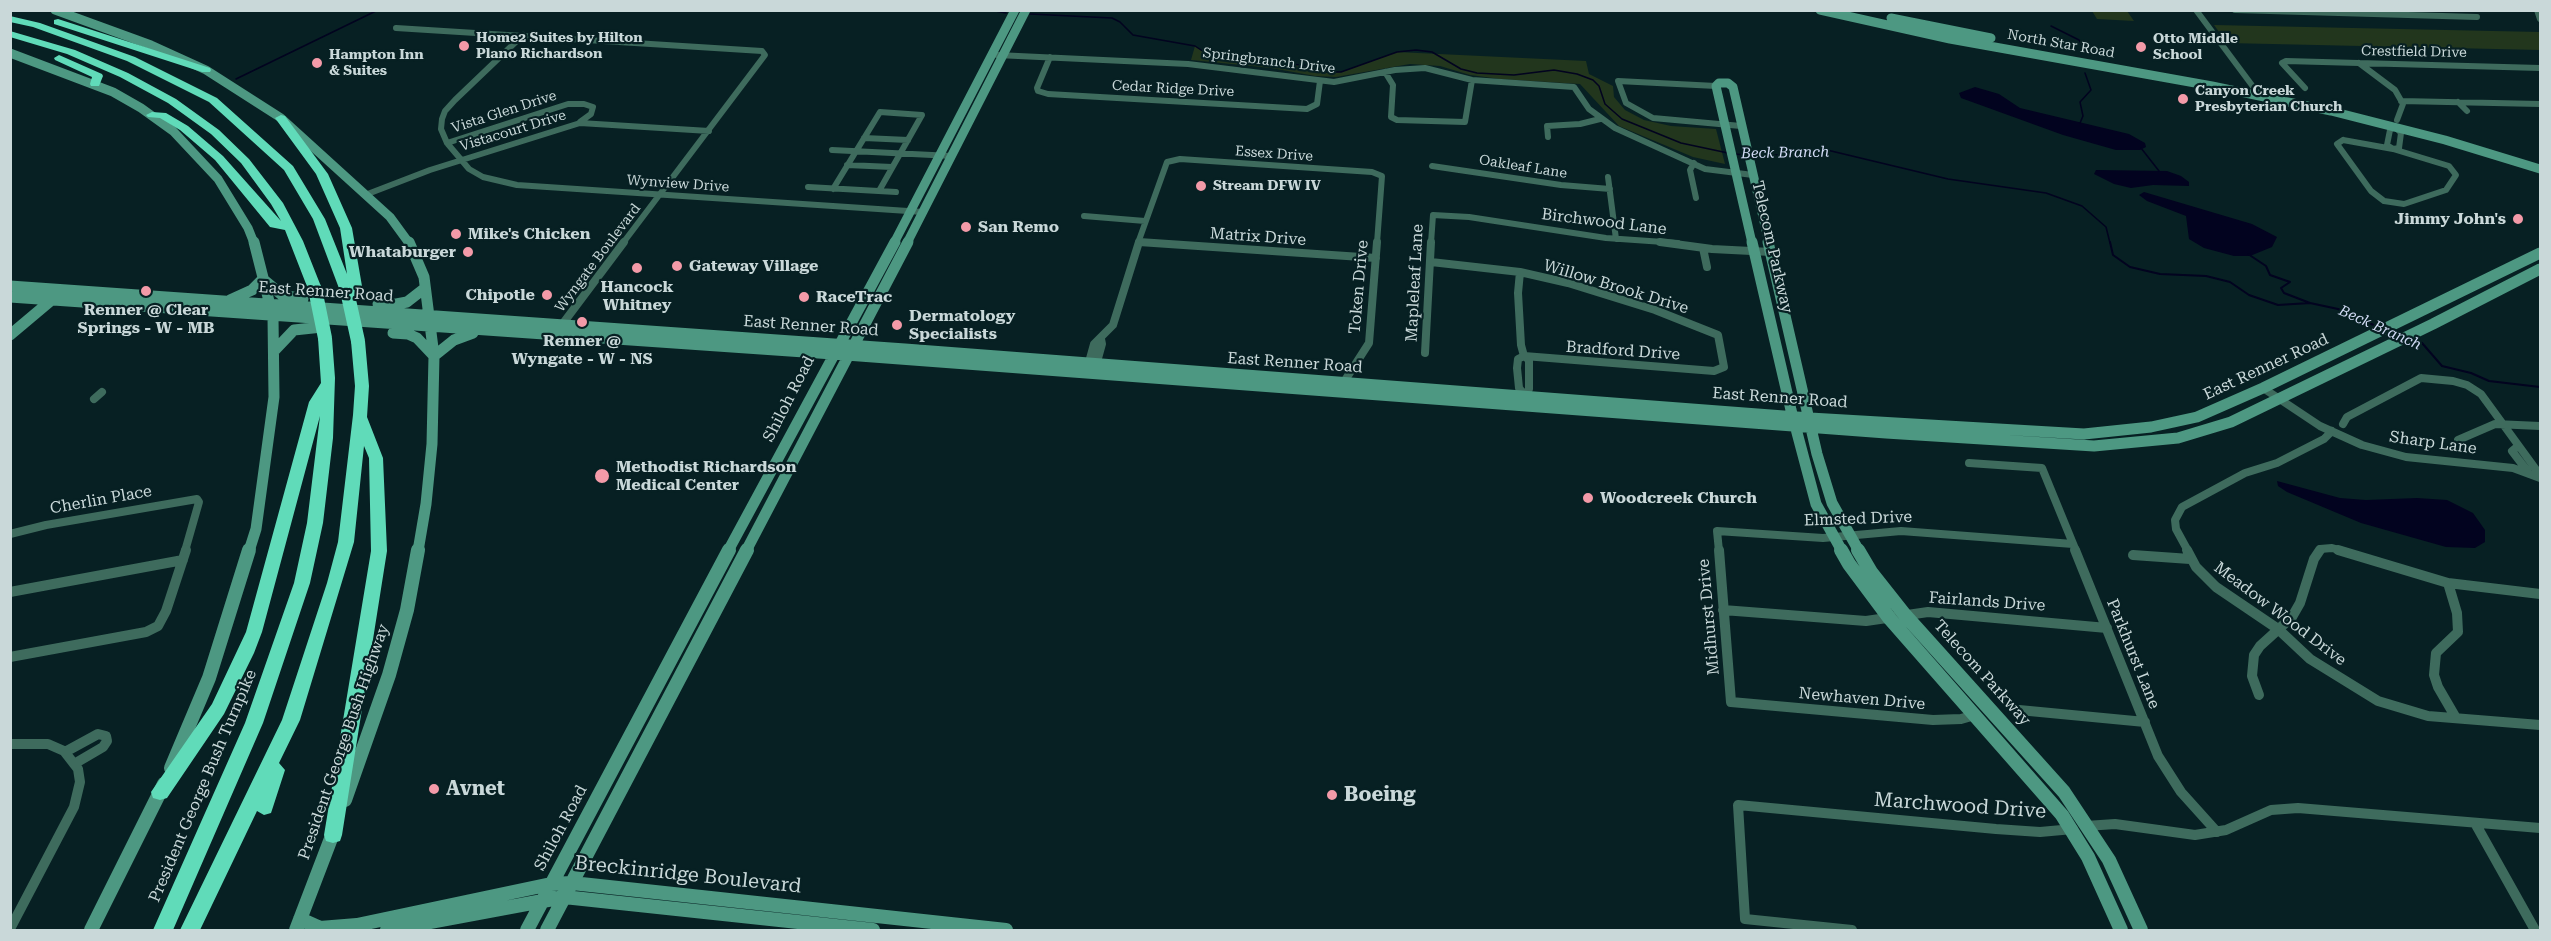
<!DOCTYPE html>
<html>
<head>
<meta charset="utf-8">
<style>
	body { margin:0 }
	#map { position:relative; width:2551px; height:941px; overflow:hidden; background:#072023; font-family:"Roboto Serif",serif }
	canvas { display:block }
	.frame { position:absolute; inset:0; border:12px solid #c9d8d9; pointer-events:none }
</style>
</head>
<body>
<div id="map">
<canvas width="2551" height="941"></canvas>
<div class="frame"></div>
</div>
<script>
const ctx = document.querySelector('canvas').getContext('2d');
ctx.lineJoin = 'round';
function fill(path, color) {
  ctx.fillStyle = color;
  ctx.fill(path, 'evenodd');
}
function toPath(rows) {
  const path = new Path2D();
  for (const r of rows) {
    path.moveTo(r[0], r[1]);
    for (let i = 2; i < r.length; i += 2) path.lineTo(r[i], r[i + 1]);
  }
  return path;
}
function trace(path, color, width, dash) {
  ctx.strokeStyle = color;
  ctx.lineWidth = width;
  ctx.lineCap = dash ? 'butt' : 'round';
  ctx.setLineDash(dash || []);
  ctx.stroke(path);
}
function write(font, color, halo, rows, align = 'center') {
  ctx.font = font + ' "Roboto Serif",serif';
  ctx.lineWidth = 4.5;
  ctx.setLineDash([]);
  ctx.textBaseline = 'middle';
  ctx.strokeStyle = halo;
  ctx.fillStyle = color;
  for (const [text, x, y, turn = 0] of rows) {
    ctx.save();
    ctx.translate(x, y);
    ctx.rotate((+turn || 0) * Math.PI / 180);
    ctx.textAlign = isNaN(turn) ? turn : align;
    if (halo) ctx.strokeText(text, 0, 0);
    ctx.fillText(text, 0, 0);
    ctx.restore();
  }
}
fill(toPath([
	[2092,11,2127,11,2134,21,2097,19],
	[2214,25,2540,32,2540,50,2227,43],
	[1195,46,1207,54,1235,61,1258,56,1280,64,1304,65,1324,72,1341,72,1397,52,1586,61,1589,74,1613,86,1614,97,1625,110,1644,120,1671,126,1716,129,1725,164,1693,157,1619,126,1580,84,1500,79,1470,75,1440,66,1410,64,1336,77,1315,76,1271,68,1191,60]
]), '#22361d');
fill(toPath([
	[1975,87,1999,94,2020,108,2129,134,2145,143,2146,147,2140,150,2116,150,2063,135,1961,98,1959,93],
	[2096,170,2167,171,2181,176,2189,182,2189,186,2153,185,2131,188,2114,184,2094,174],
	[2144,192,2252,224,2277,237,2272,247,2250,256,2234,256,2204,248,2189,239,2186,216,2147,201,2139,195],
	[2277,481,2340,498,2366,500,2417,498,2447,500,2473,513,2485,530,2485,542,2475,548,2446,547,2361,523,2287,492,2278,486]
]), '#02031f');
trace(toPath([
	[990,10,1006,13],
	[1030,14,1112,18,1120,22,1133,35,1195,46,1207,54,1235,61,1258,56,1280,64,1304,65,1324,72,1341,72,1397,52,1416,50,1432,52,1461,69,1477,73,1514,75,1554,70,1577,74,1593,80,1599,86,1605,104,1622,119,1681,143,1728,153],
	[2051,26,2079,40,2087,54],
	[236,79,378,10],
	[2080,123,2083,116,2080,102,2091,90,2085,73],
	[2141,148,2159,171],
	[1734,154,1746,155],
	[1752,155,1787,155,1827,150,1948,179,2046,193,2082,206,2106,227,2110,243]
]), '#02031f', 1.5);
trace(toPath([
	[2110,242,2113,255,2130,267,2160,274,2206,276,2230,282,2249,295,2278,305,2310,303,2338,309,2378,327],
	[2248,254,2266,266,2270,275,2290,282,2281,288,2284,293,2310,303],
	[2389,331,2400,335],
	[2411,339,2422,343,2442,366,2471,373,2489,381,2540,387]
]), '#02031f', 2);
trace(toPath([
	[2196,10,2260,96],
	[2235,10,2477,17],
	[2537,10,2540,19],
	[396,28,762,51,765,55,623,243],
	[523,35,455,100,445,111,442,119,441,129,447,143,469,169,483,177,517,185,923,212],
	[997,55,1188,64,1334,82,1395,70,1425,68,1472,80,1574,87,1589,109,1615,128,1705,169,1753,175],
	[1050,57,1037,88,1038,91,1048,94,1307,109,1317,104,1320,81],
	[2359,63,2395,90,2403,104,2397,120],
	[1385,72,1393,85,1391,117,1397,120,1465,122,1472,80],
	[1716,86,1618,81,1626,103,1653,118,1741,126],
	[2305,88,2282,63,2286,61,2540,68],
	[2401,101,2540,104],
	[2458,102,2467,111],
	[2395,127,2401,133,2399,148,2393,149,2387,145,2390,130,2395,127],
	[1548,137,1547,126,1580,124,1600,119],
	[864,138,908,140],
	[2343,140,2393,149,2449,166,2456,175,2446,190,2404,204,2384,201,2371,191,2337,144,2343,140],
	[447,143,568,104,584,104,593,107,591,114,580,122],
	[832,150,952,156],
	[1694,163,1690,170,1696,198],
	[847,165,892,167],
	[1432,166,1561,185,1610,189],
	[1608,177,1616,239],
	[808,187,896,192],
	[833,189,880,112,922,115,879,191],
	[365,195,430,170,580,123,709,131],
	[1084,216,1145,221],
	[1139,242,1159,243],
	[1138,243,1167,162,1180,159,1372,172,1382,176,1377,243],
	[1431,243,1433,215,1469,217,1606,238,1678,243]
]), '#3e6b5d', 6);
trace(toPath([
	[1139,242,1376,258],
	[1660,242,1712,249,1771,252],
	[1703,248,1707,267],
	[1431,262,1520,272,1568,283,1655,310,1718,335,1724,367,1714,371,1524,356],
	[1520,272,1518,293,1521,345,1524,356],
	[561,326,624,242],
	[1425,353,1431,242],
	[1524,356,1529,360,1529,389,1525,396,1519,388,1517,368,1518,359,1524,356],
	[1091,364,1089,362,1094,344,1113,325,1139,242],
	[1091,364,1097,362,1102,344,1101,339],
	[1342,385,1369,343,1377,242],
	[2263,388,2320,426,2362,445,2406,457,2513,468,2540,478],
	[94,399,102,392],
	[2343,424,2347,417,2421,378,2453,381,2467,385,2481,394,2540,475],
	[2518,446,2512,451,2528,472],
	[2459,447,2458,440,2495,424,2540,426],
	[1969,463,2042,468,2076,551],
	[10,534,46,525,197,499,199,502,185,551],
	[1719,551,1717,531,1823,538,1901,531,2073,544],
	[2188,551,2176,529,2175,520,2182,507,2245,473,2277,463,2324,439,2332,431],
	[2319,551,2320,549,2332,548,2343,551]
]), '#3e6b5d', 8);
trace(toPath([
	[1719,550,1731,702,1933,720,1961,719,1975,715],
	[2075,550,2158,756,2181,792,2217,832],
	[2187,550,2196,567,2216,587,2278,629,2310,659,2378,701,2428,716,2540,725],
	[2338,550,2448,583,2540,594],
	[2133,555,2190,559],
	[2448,583,2457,613,2458,632,2436,653,2434,675,2438,687,2456,718],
	[10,592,183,560],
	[1723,610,1866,621,1928,612,2107,628],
	[10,657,146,632,158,626,166,611,186,550],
	[2259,695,2252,676,2254,655,2260,646,2292,617,2300,603,2314,559,2320,550],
	[2019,710,2145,722],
	[10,744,48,744,64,751,78,769,80,782,74,807,10,929],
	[65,752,98,734,106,736,107,741,103,747,74,764],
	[2475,823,2535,930],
	[2086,826,2115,824,2195,835,2226,830,2271,810,2298,808,2540,828],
	[1852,930,1745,919,1738,805,1996,829,2040,832,2073,829]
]), '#3e6b5d', 10);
trace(toPath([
	[55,10,151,45,206,70,281,118,390,217,409,243],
	[1820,10,1950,39,2212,86,2331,111,2445,140,2540,169],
	[1891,18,1991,38],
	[10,53,113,92,141,108,173,131,218,179,248,228,254,243],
	[894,243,1015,10],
	[907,243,1026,10],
	[1752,243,1716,86,1719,83,1728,83,1733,87,1769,243]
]), '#4d9882', 9);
trace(toPath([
	[409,242,424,277,434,356,432,444,426,504,418,551],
	[1752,242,1791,410,1816,504,1842,551],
	[1768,242,1817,454,1832,503,1859,551],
	[264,280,282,295,303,299],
	[10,286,905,349,1810,418,2084,434,2151,427,2197,417,2263,388,2540,253],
	[10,297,833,354,1886,433,2094,446,2178,438,2231,422,2433,324,2540,269],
	[230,300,252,290,263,279],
	[378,304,391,305,407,302,425,288],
	[393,333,408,334,417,338,434,356],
	[10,335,54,298],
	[275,350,294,330,322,327],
	[434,356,454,340,473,333],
	[249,551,256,529,274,397,273,317,254,242],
	[728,551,895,242],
	[746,551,908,242]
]), '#4d9882', 11);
trace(toPath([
	[1841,550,1849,564,1890,619,2062,815,2088,857,2121,930],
	[1858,550,1871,572,1905,615,2064,792,2109,860,2141,930],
	[171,768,209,678,249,550],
	[345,800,389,675,407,610,418,550],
	[300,919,320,928,357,925,551,884,572,883,1006,930],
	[91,930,164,784],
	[296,930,335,828],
	[387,930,564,897,873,930],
	[527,930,729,550],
	[547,930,747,550]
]), '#4d9882', 14);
fill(toPath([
	[10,16,40,23,135,57,217,98,293,166,325,219,347,274,340,228,316,174,275,118,281,115,285,116,328,174,352,228,363,292,361,295,347,295,340,291,313,219,284,170,209,102,127,61,33,27,10,22,10,16],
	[58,19,210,68,211,70,210,72,202,72,54,24,54,20,58,19],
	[10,31,75,50,128,73,176,99,219,130,249,159,283,203,303,241,322,289,320,292,310,292,308,289,285,230,270,227,215,160,180,130,160,118,148,117,146,115,152,112,166,113,188,126,223,156,281,221,271,204,241,163,211,134,168,103,120,77,67,54,10,37,10,31],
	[59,55,102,74,103,76,99,86,91,86,90,84,92,77,55,60,54,58,59,55],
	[325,334,332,338,335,378,333,438,323,523,310,583,263,723,173,930,153,930,245,723,294,583,307,523,320,416,262,632,254,653,224,714,167,798,160,800,153,798,151,792,212,704,246,632,309,402,321,383,318,338,325,334],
	[358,337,365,341,369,386,367,417,383,458,387,551,342,835,340,841,333,843,326,841,324,835,371,551,369,458,364,446,354,542,300,720,279,763,285,770,273,807,271,813,264,815,257,811,200,930,180,930,282,720,327,583,338,542,353,415,355,386,351,341,358,337]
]), '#60dbb9');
trace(toPath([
	[315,289,325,338],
	[347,291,358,341]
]), '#60dbb9', 14);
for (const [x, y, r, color] of [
	[464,46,6,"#f39aa8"],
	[2141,47,6,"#f39aa8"],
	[317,63,6,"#f39aa8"],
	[2183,99,6,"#f39aa8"],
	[1201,186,6,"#f39aa8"],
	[2518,219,6,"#f39aa8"],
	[966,227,6,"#f39aa8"],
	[456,234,6,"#f39aa8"],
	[468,252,6,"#f39aa8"],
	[677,266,6,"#f39aa8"],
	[637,268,6,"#f39aa8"],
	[146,291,6,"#f39aa8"],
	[547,295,6,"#f39aa8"],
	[804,297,6,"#f39aa8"],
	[582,322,6,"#f39aa8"],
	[897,325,6,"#f39aa8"],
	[602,476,8,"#f39aa8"],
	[1588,498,6,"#f39aa8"],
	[434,789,6,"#f39aa8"],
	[1332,795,6,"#f39aa8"]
]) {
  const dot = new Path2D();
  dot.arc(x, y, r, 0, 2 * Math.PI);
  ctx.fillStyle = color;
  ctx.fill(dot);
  trace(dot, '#072023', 2);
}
write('bold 14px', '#c9d8d9', '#072023', [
	["Home2 Suites by Hilton",476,38],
	["Plano Richardson",476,54],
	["Otto Middle",2153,39],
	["School",2153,55],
	["Hampton Inn",329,55],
	["& Suites",329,71],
	["Canyon Creek",2195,91],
	["Presbyterian Church",2195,107],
	["Stream DFW IV",1213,186]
], 'left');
write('14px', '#c9d8d9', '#072023', [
	["North Star Road",2061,44,10],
	["Crestfield Drive",2414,52,1],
	["Springbranch Drive",1269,61,7],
	["Cedar Ridge Drive",1173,89,3],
	["Vista Glen Drive",504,112,-18],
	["Vistacourt Drive",513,131,-17],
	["Essex Drive",1274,154,4],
	["Oakleaf Lane",1523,167,9],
	["Wynview Drive",678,184,4],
	["Wyngate Boulevard",598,258,-53]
]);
write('italic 15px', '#d2dbf5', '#072023', [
	["Beck Branch",1785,153,-1],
	["Beck Branch",2380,328,24]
]);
write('bold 16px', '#c9d8d9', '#072023', [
	["Jimmy John's",2506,219,"right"],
	["San Remo",978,227],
	["Mike's Chicken",468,234],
	["Whataburger",456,252,"right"],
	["Gateway Village",689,266],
	["Hancock",637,287,"center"],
	["Whitney",637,305,"center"],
	["Chipotle",535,295,"right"],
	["RaceTrac",816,297],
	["Renner @ Clear",146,310,"center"],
	["Springs - W - MB",146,328,"center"],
	["Dermatology",909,316],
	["Specialists",909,334],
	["Renner @",582,341,"center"],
	["Wyngate - W - NS",582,359,"center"],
	["Methodist Richardson",616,467],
	["Medical Center",616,485],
	["Woodcreek Church",1600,498]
], 'left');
write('16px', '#c9d8d9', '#072023', [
	["Birchwood Lane",1604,222,7],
	["Matrix Drive",1258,237,4],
	["Telecom Parkway",1772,247,77],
	["Mapleleaf Lane",1415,283,-87],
	["Token Drive",1359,287,-85],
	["Willow Brook Drive",1616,287,17],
	["East Renner Road",326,292,4],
	["East Renner Road",811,326,4],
	["Bradford Drive",1623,351,4],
	["East Renner Road",1295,363,4],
	["East Renner Road",2266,367,-25],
	["East Renner Road",1780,398,4],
	["Shiloh Road",789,399,-63],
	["Sharp Lane",2433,443,8],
	["Cherlin Place",101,500,-10],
	["Elmsted Drive",1858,519,-2],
	["Fairlands Drive",1987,602,4],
	["Meadow Wood Drive",2280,614,37],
	["Midhurst Drive",1709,617,-95],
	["Parkhurst Lane",2133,654,68],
	["Telecom Parkway",1982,673,48],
	["Newhaven Drive",1862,699,5],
	["President George Bush Highway",344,742,-71],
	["President George Bush Turnpike",203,786,-67],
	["Shiloh Road",561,828,-62]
]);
write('bold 20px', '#c9d8d9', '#072023', [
	["Avnet",446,789],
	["Boeing",1344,795]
], 'left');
write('20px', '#c9d8d9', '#072023', [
	["Marchwood Drive",1960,806,4],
	["Breckinridge Boulevard",688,875,6]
]);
</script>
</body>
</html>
